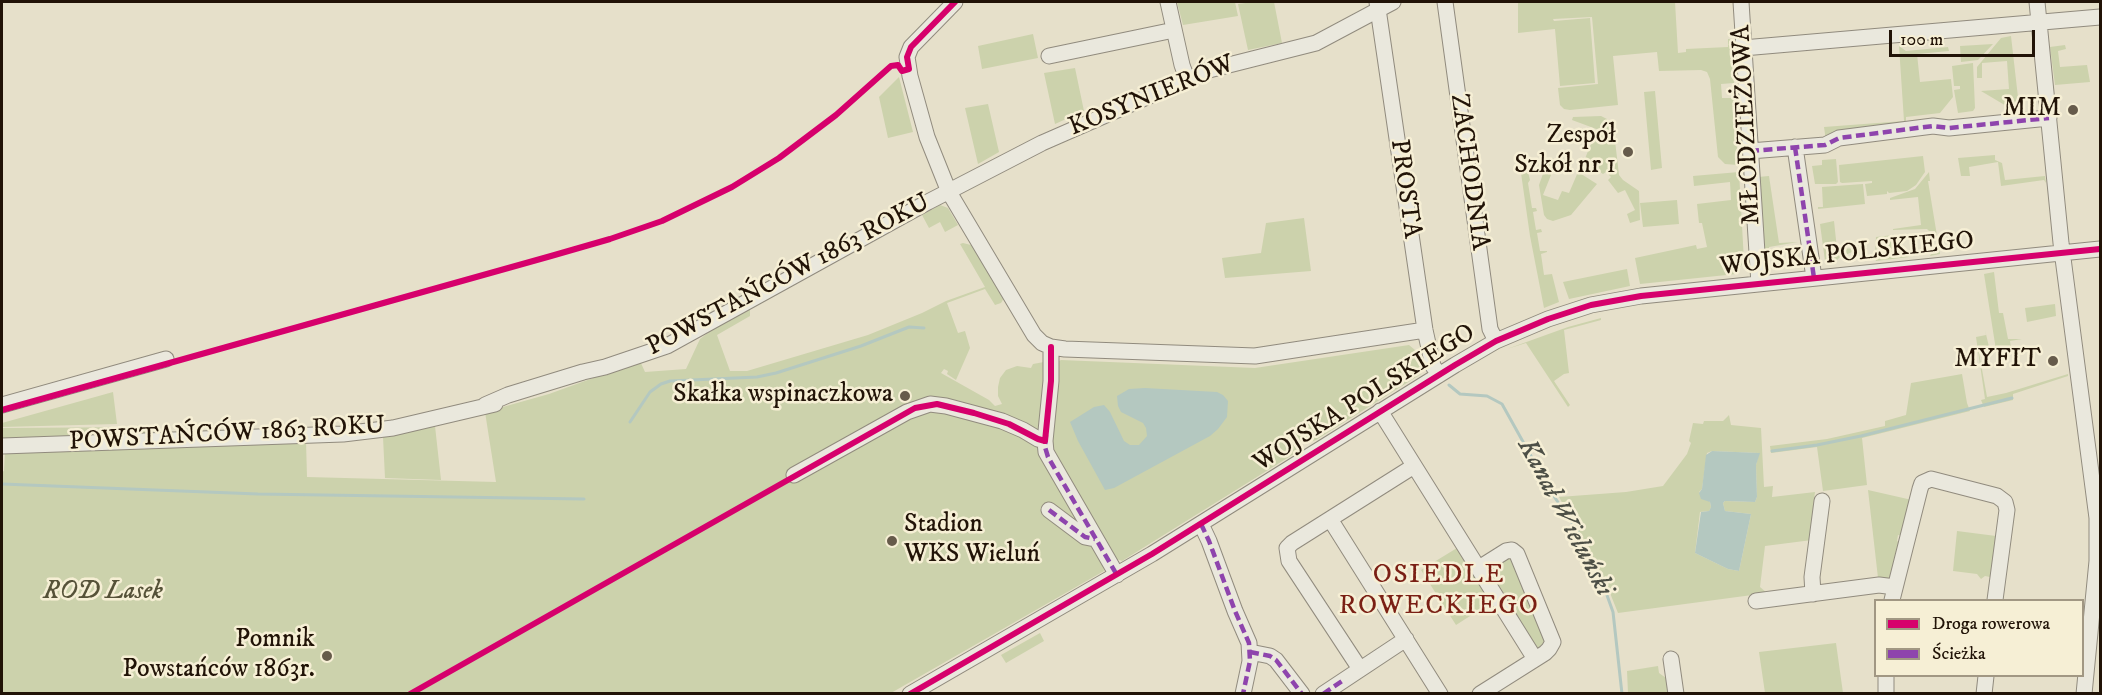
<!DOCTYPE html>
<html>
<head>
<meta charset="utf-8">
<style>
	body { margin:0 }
	#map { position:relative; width:2102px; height:695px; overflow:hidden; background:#e6e0ca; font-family:"IM FELL DW Pica",serif }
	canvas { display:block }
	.frame { position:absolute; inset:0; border:3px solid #211307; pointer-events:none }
	.legend { position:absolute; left:1874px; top:599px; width:210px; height:78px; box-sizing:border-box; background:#f6efd5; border:2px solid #a19783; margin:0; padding:8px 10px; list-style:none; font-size:18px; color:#211307 }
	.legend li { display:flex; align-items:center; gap:12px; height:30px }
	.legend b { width:30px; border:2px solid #a19783 }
	.scale { position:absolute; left:1889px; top:30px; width:146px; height:27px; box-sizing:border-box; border:3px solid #211307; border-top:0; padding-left:8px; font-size:18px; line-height:21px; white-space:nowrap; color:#211307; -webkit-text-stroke:4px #f6efd5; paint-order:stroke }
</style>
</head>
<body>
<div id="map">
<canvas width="2102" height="695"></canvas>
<div class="frame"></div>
<ul class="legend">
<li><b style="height:8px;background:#d6006c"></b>Droga rowerowa</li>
<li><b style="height:8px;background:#8e44ad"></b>Ścieżka</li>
</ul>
<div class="scale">100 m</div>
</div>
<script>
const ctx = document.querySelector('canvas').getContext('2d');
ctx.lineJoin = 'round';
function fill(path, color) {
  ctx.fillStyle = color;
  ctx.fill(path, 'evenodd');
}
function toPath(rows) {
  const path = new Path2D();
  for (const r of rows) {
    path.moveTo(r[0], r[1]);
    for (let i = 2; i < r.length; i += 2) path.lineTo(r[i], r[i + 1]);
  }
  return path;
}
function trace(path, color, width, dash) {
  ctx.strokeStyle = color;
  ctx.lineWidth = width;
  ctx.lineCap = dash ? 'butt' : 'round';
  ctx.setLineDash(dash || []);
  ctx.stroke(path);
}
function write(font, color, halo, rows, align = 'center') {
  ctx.font = font + ' "IM FELL DW Pica",serif';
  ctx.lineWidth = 5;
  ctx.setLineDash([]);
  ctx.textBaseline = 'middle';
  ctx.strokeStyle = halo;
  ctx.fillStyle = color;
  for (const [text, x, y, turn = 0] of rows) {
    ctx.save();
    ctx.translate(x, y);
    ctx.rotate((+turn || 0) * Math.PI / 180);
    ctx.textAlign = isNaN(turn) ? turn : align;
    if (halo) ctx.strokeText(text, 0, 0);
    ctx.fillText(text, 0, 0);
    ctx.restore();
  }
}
fill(toPath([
	[1177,2,1235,2,1238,16,1183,25],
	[1253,2,1274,2,1282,43,1248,50,1238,4],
	[1518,2,1675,2,1678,53,1686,52,1686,49,1728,47,1728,39,1731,39,1734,83,1721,84,1722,98,1734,98,1738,165,1725,164,1718,157,1710,79,1707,72,1701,70,1659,71,1657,52,1613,56,1618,105,1570,110,1564,109,1560,105,1558,88,1598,84,1592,17,1553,19,1554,21,1590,18,1595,83,1560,86,1555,29,1518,33],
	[1033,34,1038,58,982,69,978,46],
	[2011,36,2019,106,2008,107,1981,91,2009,89,2007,61,1982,63,1982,78,1977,78,1977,67,2001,38],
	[1993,44,1978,60,1961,62,1960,46],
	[2065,45,2066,49,2058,51,2060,67,2087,65,2090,82,2055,85,2050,47],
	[1899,46,1906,51,1948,47,1949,51,1917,54,1920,82,1951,79,1953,97,1940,113,1906,117,1906,123,1902,126,1826,135,1826,141,1824,127,1904,121],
	[1973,63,1975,108,1973,111,1958,113,1954,90,1960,89,1960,86,1954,86,1952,66],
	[1075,68,1084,111,1055,124,1044,73],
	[899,77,913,132,888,138,879,97],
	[1655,91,1662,168,1651,170,1644,92],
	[988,104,999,152,978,164,965,108],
	[1601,116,1607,119,1614,132,1619,175,1623,180,1639,191,1640,220,1630,223,1627,214,1635,210,1625,190,1618,193,1608,180,1611,177,1606,172,1603,174,1584,161,1593,139,1596,140,1599,130,1572,120,1573,117],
	[1995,155,1995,160,2002,163,2005,180,2045,176,2046,183,2044,180,2001,186,1998,162,1969,167,1970,176,1961,176,1958,158],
	[1923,156,1925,172,1916,185,1907,191,1889,193,1887,191,1887,194,1867,196,1865,184,1872,183,1872,181,1842,183,1840,182,1839,165],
	[1551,158,1557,160,1543,195,1558,200,1562,191,1569,193,1578,172,1597,184,1571,215,1553,221,1547,219,1544,215,1539,185,1548,160],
	[1836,159,1838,182,1836,184,1815,184,1812,166,1822,165,1822,160],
	[1520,166,1528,172,1530,180,1528,183,1532,208,1536,208,1537,211,1533,212,1536,230,1541,229,1542,232,1537,233,1540,251,1547,251,1547,252,1541,254,1544,275,1552,274,1559,302,1544,308,1530,236],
	[1739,172,1744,261,1736,274,1640,284,1635,258,1696,245,1697,249,1707,247,1702,223,1699,223,1697,204,1731,200,1730,182,1694,186,1693,176],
	[1929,172,1930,181,1928,181,1940,254,1930,256,1931,254,1938,252,1935,231,1929,231,1927,229,1893,230,1893,229,1921,225,1918,197,1890,200,1890,198,1915,189],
	[1769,176,1779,243,1798,242,1769,247,1768,261,1763,261,1758,177],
	[1863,184,1865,204,1818,209,1818,207,1823,207,1822,187],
	[1677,200,1679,224,1643,227,1640,203],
	[940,205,948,208,958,225,945,232,940,222,929,228,922,215],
	[1304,218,1311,271,1225,278,1222,258,1261,253,1266,223],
	[1834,221,1837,249,1862,248,1840,257,1834,263,1830,264,1825,261,1820,224],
	[1894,235,1909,253,1909,257,1876,261,1875,255,1886,253,1885,244,1876,245,1877,253,1875,254,1876,237],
	[963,243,975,246,1004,298,1001,303,995,305,985,289,947,303,958,333,965,331,970,348,956,380,947,374,948,371,944,369,941,373,989,400,995,406,1002,404,998,396,998,387,1000,378,1006,370,1017,366,1031,368,1033,364,1044,362,1043,431,1087,532,1092,548,1099,555,1103,564,1104,571,891,693,2,694,2,472,4,471,5,450,306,441,307,477,496,482,485,412,549,394,640,361,645,372,686,369,700,339,713,329,750,307,750,316,717,335,730,371,747,371,868,335,922,313,946,301,985,287,960,244],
	[1627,269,1630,286,1569,299,1563,282],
	[1994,272,1999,313,2003,313,2008,339,2022,339,2010,341,2011,348,1996,350,1984,274],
	[2055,304,2056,316,2027,322,2025,308],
	[1601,318,1601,320,1564,330,1569,373,1564,374,1554,381,1570,405,1568,407,1526,343,1507,349,1568,327],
	[1985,330,1990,351,1979,353,1987,397,2006,393,2068,374,2068,376,2013,394,2013,400,1984,407,1981,400,1985,399,1976,337,1986,335],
	[1409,345,1415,350,1422,371,1421,374,1316,440,1313,441,1308,437,1295,446,1298,451,1297,452,1122,561,1113,558,1051,451,1057,362,1061,360,1255,368],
	[1962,374,1967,403,1970,411,1862,438,1867,485,1823,491,1817,447,1771,453,1770,446,1827,439,1885,426,1885,421,1906,415,1911,383],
	[113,392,117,424,2,427,2,423],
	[1729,415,1731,425,1761,428,1764,487,1773,486,1772,497,1815,492,1813,507,1816,513,1812,540,1765,546,1760,587,1767,593,1618,613,1606,583,1559,497,1626,492,1663,486,1687,454,1691,443,1689,441,1693,423,1703,424,1704,421,1723,421],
	[1712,451,1759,453,1756,465,1757,497,1755,502,1725,501,1723,503,1725,511,1751,514,1739,571,1728,569,1695,553,1700,512,1709,511,1711,507,1710,502,1699,492,1702,489,1707,453],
	[435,426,441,480,385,478,383,437],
	[150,427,151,436,2,443,2,428],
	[1868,490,1912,500,1903,536,1898,535,1897,541,1901,543,1891,578,1887,580,1878,578],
	[1957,531,1996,536,1990,577,1985,576,1981,579,1977,574,1953,571],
	[1457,548,1469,565,1453,575,1469,566,1492,602,1456,625,1421,570],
	[1512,556,1524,582,1523,589,1531,610,1537,613,1548,639,1538,652,1488,575,1492,572,1489,566],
	[1040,633,1044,641,1006,663,1001,655],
	[1836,643,1843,693,1765,693,1759,652],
	[1658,666,1659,673,1666,678,1668,693,1628,693,1627,671]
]), '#ccd2ac');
fill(toPath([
	[1145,388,1217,392,1223,395,1228,401,1227,417,1218,429,1210,436,1114,488,1105,490,1078,441,1070,422,1094,407,1104,405,1110,412,1124,441,1130,445,1139,445,1147,436,1146,428,1143,423,1121,412,1118,406,1117,396,1129,389],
	[1712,451,1760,453,1756,465,1757,497,1755,502,1725,501,1723,503,1725,511,1751,514,1739,571,1728,569,1695,553,1701,512,1709,511,1711,507,1710,502,1701,499,1699,493,1702,489,1706,455]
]), '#b4c8c0');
trace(toPath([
	[1449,385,1460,394,1487,396,1502,404,1551,492,1577,530,1604,587,1613,612,1622,694],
	[630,422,650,392,661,384,670,381,757,377,776,373,861,346,909,327,924,328],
	[1772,451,1817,445,1861,436,2012,398],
	[2,484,258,494,584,499]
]), '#b4c8c0', 3);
const minor = toPath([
	[955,2,911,47,907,57,910,76,927,137,949,192,1034,335,1042,343,1051,347,1065,349,1255,356,1425,330],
	[1168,2,1182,65,1187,79],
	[1377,2,1425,330,1433,366,1439,375],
	[1445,2,1490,329,1496,341],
	[1741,2,1759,284],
	[2037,2,2061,243,2097,518,2097,561,2084,694],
	[1743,48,2100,17],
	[1049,56,1174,30],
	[1795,147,1814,278],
	[1750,151,1825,145,1839,138,1933,126,1949,128,2049,118],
	[1051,347,1051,381,1045,441,1046,452,1117,575],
	[2,405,166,359],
	[485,405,508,395,583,372,605,367,667,346,928,202,1042,143,1209,70,1316,43,1393,2],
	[1380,411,1535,659],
	[2,446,343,434,393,428,495,404],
	[794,475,907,412,930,404,946,406,1002,421,1023,430,1038,439,1045,441],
	[1049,510,1085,537,1095,539],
	[1330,519,1440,694],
	[1201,524,1209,541,1235,611,1249,643,1250,661,1243,694],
	[1479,568,1506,551,1512,550,1517,554,1553,642,1549,649,1545,653,1480,694],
	[1813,594,1812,577,1822,501],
	[1892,600,1920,489,1922,483,1931,479,1997,496,2005,502,2007,510,1995,600],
	[1756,601,1879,585,1895,587],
	[1250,652,1270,656,1276,660,1302,694],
	[1671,659,1676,694],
	[1360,669,1289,561,1287,548,1292,543,1414,466],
	[910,694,1152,554,1455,365,1496,341,1548,319,1591,305,1641,296,2100,249],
	[1323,694,1406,639],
	[1886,694,1886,676],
	[1984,694,1986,676]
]);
trace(minor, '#918b7e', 17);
trace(minor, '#eae8dd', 15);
trace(toPath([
	[1795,147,1814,278],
	[1750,151,1825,145,1839,138,1933,126,1949,128,2049,118],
	[1046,435,1045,447,1048,457,1117,575],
	[1049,510,1085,537,1095,539],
	[1201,524,1209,541,1235,611,1249,643,1250,661,1243,694],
	[1250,652,1270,656,1276,660,1302,694],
	[1323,694,1345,679]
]), '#8e44ad', 4.5, [9, 4.5]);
trace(toPath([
	[2,410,551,256,610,239,662,221,732,187,779,158,836,115,891,66,898,65,902,71,909,69,907,57,911,47,955,2],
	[410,694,915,408,937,404,974,413,1009,424,1038,439,1045,441,1051,381,1051,347],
	[910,694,1152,554,1455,365,1496,341,1548,319,1591,305,1641,296,2100,249]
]), '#d6006c', 6);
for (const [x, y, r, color] of [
	[2073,110,6,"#665b4b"],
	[1628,152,6,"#665b4b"],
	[2053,361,6,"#665b4b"],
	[905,396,6,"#665b4b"],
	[892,541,6,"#665b4b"],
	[327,656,6,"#665b4b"]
]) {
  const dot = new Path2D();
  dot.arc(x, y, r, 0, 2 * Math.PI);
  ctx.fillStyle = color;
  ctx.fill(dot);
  trace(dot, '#f6efd5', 2);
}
write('26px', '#211307', '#f6efd5', [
	["KOSYNIERÓW",1152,97,-22],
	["MŁODZIEŻOWA",1748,125,-93],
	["ZACHODNIA",1468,172,82],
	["PROSTA",1404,189,82],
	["WOJSKA POLSKIEGO",1847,255,-6],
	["POWSTAŃCÓW 1863 ROKU",789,276,-28],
	["WOJSKA POLSKIEGO",1365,399,-32],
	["POWSTAŃCÓW 1863 ROKU",227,435,-3]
]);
write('26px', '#211307', '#f6efd5', [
	["MIM",2061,110],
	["Zespół",1616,137],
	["Szkół nr 1",1616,167],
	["MYFIT",2041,361],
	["Skałka wspinaczkowa",893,396],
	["Stadion",904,526,"left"],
	["WKS Wieluń",904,556,"left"],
	["Pomnik",315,641],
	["Powstańców 1863r.",315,671]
], 'right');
write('italic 26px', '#565238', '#f6efd5', [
	["ROD Lasek",103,593]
]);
write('italic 27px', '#4d4f46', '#f6efd5', [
	["Kanał Wieluński",1564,518,62]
]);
ctx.letterSpacing = '1.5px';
write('27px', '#7a1f14', '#f6efd5', [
	["OSIEDLE",1439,576],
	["ROWECKIEGO",1439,607]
]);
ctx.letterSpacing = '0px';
</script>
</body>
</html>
